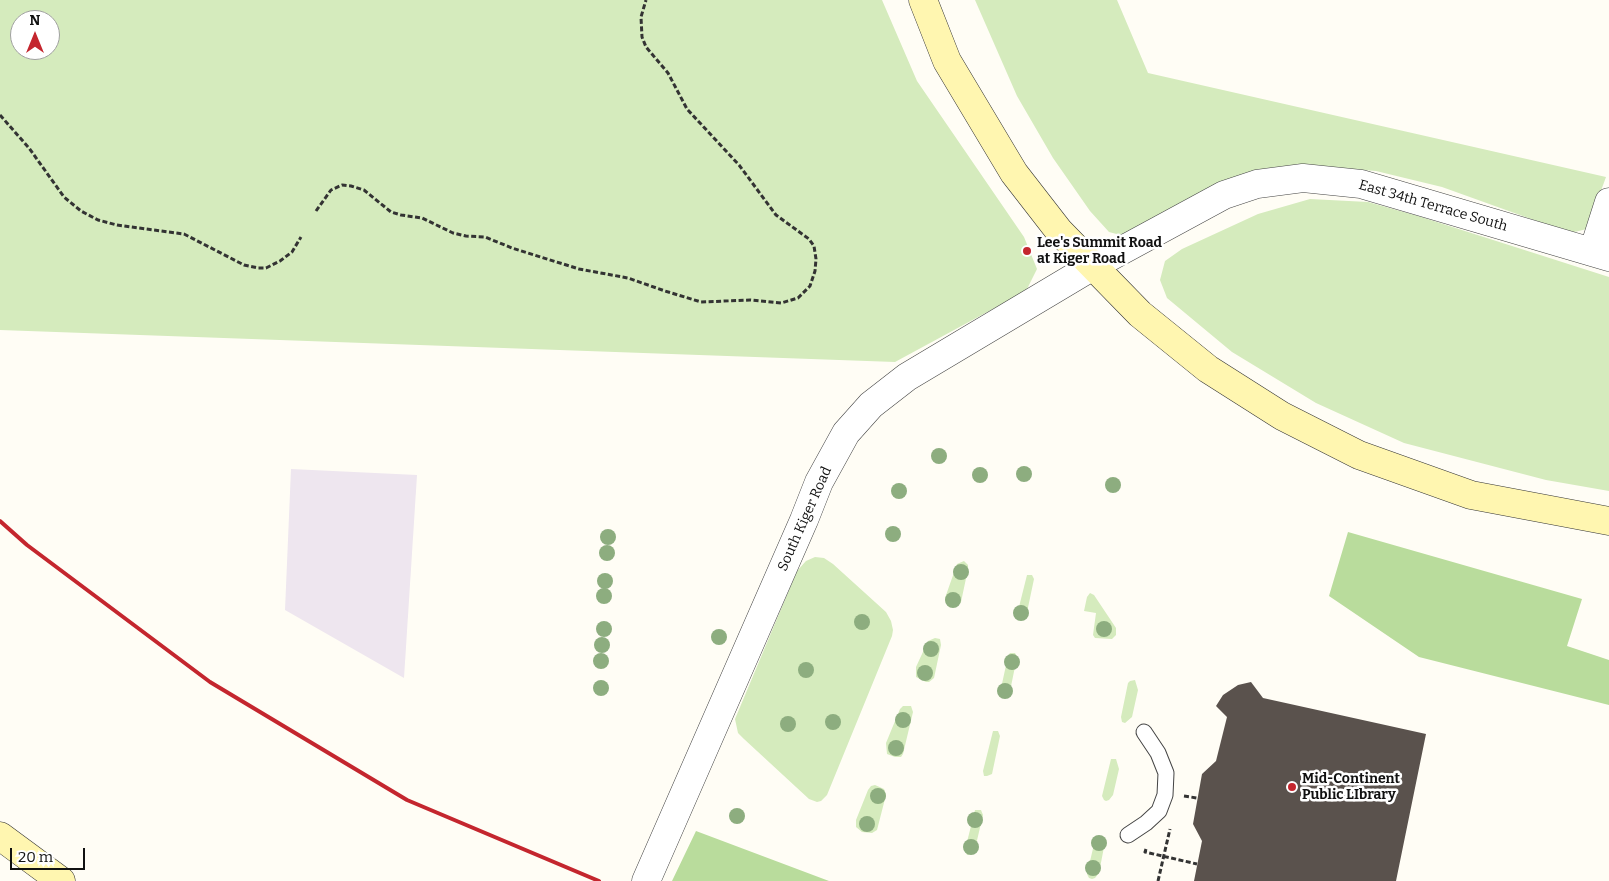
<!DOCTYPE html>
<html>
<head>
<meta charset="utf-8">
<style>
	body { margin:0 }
	#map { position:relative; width:1609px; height:881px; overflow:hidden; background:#fffdf5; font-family:Bitter,serif }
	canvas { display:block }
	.north { position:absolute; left:10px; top:10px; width:50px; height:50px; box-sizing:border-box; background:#fff; border:1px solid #a0a0a0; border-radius:50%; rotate:0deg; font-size:14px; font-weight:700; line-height:20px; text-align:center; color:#111 }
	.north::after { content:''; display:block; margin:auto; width:18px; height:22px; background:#c4262e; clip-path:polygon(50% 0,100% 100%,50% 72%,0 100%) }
	.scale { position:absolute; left:10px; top:848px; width:75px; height:22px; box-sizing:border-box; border:2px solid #111; border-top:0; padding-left:6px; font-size:15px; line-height:18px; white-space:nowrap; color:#111; -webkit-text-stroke:4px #fff; paint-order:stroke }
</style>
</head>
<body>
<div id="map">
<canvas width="1609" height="881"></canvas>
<div class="north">N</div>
<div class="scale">20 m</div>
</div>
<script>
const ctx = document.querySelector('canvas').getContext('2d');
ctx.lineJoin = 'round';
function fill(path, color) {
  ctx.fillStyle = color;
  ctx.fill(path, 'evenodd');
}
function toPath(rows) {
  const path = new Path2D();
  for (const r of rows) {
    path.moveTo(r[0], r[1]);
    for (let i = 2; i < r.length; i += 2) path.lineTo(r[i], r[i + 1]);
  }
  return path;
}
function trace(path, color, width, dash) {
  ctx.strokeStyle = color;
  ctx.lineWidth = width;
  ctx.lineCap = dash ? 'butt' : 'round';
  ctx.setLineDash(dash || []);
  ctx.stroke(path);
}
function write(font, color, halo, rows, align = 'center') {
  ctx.font = font + ' Bitter,serif';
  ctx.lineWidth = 5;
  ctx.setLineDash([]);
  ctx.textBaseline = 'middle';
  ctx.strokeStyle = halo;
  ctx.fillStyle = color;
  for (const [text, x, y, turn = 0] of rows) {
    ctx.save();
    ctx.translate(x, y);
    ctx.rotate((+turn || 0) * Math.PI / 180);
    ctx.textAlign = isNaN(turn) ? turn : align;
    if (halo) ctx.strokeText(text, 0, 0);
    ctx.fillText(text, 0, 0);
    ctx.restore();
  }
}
fill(toPath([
	[291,469,417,475,404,678,285,610]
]), '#eee6ef');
fill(toPath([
	[0,0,882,0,917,81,1024,237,1037,269,1026,291,895,362,0,330],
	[20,20,50,20,50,50,20,50],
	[975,0,1117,0,1148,73,1606,177,1587,229,1570,233,1442,187,1376,171,1324,167,1124,236,1109,232,1090,211,1053,158,1017,96],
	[1310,199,1368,202,1418,216,1609,277,1609,491,1546,480,1404,443,1316,403,1232,352,1167,298,1160,280,1165,261,1182,249,1258,214],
	[815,557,824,558,833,564,886,612,891,621,893,630,892,636,827,795,821,801,817,802,809,799,744,739,738,733,735,719,797,571,806,561],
	[964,561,968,565,968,569,961,602,959,604,952,606,946,603,945,598,957,564],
	[1027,575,1032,575,1034,579,1026,617,1021,620,1018,619,1017,615],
	[1090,593,1094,595,1116,628,1116,635,1112,639,1095,638,1093,635,1096,613,1084,611,1087,597],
	[935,638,940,639,941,645,934,678,929,682,926,682,916,677,916,667,928,641],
	[1010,653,1015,653,1017,657,1009,696,1004,698,1002,698,1000,693,1008,656],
	[1135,680,1138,690,1132,717,1125,723,1122,722,1121,717,1128,683,1130,681],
	[903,706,911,706,913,712,903,754,901,757,895,757,887,754,886,743,900,709],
	[993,731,998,731,1000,736,992,774,987,776,984,776,983,771],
	[1111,759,1116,759,1119,769,1113,795,1109,800,1106,801,1104,800,1102,796],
	[875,785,884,789,886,795,877,830,872,833,862,832,856,827,856,820,868,790,871,786],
	[975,810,981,810,983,815,974,853,967,855,965,850],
	[1097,837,1102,837,1104,847,1099,873,1095,878,1092,879,1089,878,1087,874,1095,840]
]), '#d5ebbd');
fill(toPath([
	[1348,532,1582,599,1567,646,1609,660,1609,705,1419,657,1329,596],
	[696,831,829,881,672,881]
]), '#b9dc9c');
fill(toPath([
	[1251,682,1263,698,1426,734,1396,881,1194,881,1202,841,1193,824,1202,774,1216,761,1227,717,1216,706,1223,695,1238,685]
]), '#5a524d');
const service = toPath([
	[1128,835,1146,823,1159,811,1165,795,1166,773,1158,753,1144,732]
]);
const minor = toPath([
	[1593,252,1609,202],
	[646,881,804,520,819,482,846,433,871,405,907,377,1093,266,1224,195,1257,184,1303,178,1361,184,1609,257]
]);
const secondary = toPath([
	[923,0,947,61,1014,173,1059,231,1140,314,1208,369,1282,416,1359,455,1471,495,1609,521],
	[0,836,61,881]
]);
trace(service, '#444', 17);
trace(minor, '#444', 29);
trace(secondary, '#333', 29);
trace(toPath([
	[0,115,29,148,64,197,81,211,98,220,117,225,184,234,244,265,258,268,266,268,280,261,292,252,301,237],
	[316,211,331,190,342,185,351,186,364,190,391,212,401,215,422,218,453,233,466,236,485,237,512,248,579,269,628,278,665,291,701,302,750,300,781,303,798,298,810,286,815,271,816,259,814,246,809,239,776,215,739,165,687,109,668,73,646,47,642,37,641,17,646,0],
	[1184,796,1197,798],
	[1146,849,1145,852,1197,864],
	[1158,881,1170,829]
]), '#333', 3, [5, 2.5]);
trace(service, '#fff', 15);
trace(minor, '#fff', 28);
trace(secondary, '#fff6b0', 28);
trace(toPath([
	[0,521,27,545,210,682,407,800,599,881]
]), '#c4262e', 4);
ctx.fillStyle = '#8dad7f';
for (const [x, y] of [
	[939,456],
	[1024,474],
	[980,475],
	[1113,485],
	[899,491],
	[893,534],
	[608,537],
	[607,553],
	[961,572],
	[605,581],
	[604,596],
	[953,600],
	[1021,613],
	[862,622],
	[604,629],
	[1104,629],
	[719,637],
	[602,645],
	[931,649],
	[601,661],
	[1012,662],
	[806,670],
	[925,673],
	[601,688],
	[1005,691],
	[903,720],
	[833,722],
	[788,724],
	[896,748],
	[878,796],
	[737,816],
	[975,820],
	[867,824],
	[1099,843],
	[971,847],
	[1093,868]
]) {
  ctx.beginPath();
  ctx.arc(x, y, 8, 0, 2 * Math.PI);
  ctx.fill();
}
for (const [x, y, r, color] of [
	[1027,251,5,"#c4262e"],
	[1292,787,5,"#c4262e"]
]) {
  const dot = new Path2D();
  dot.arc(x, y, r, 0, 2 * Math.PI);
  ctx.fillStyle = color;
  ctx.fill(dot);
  trace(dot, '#fff', 2);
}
write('14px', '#111', '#fff', [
	["East 34th Terrace South",1433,206,16],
	["South Kiger Road",805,519,-66]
]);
write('bold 14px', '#111', '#fff', [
	["Lee's Summit Road",1037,243],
	["at Kiger Road",1037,259],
	["Mid-Continent",1302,779],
	["Public LIbrary",1302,795]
], 'left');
</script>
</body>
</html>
